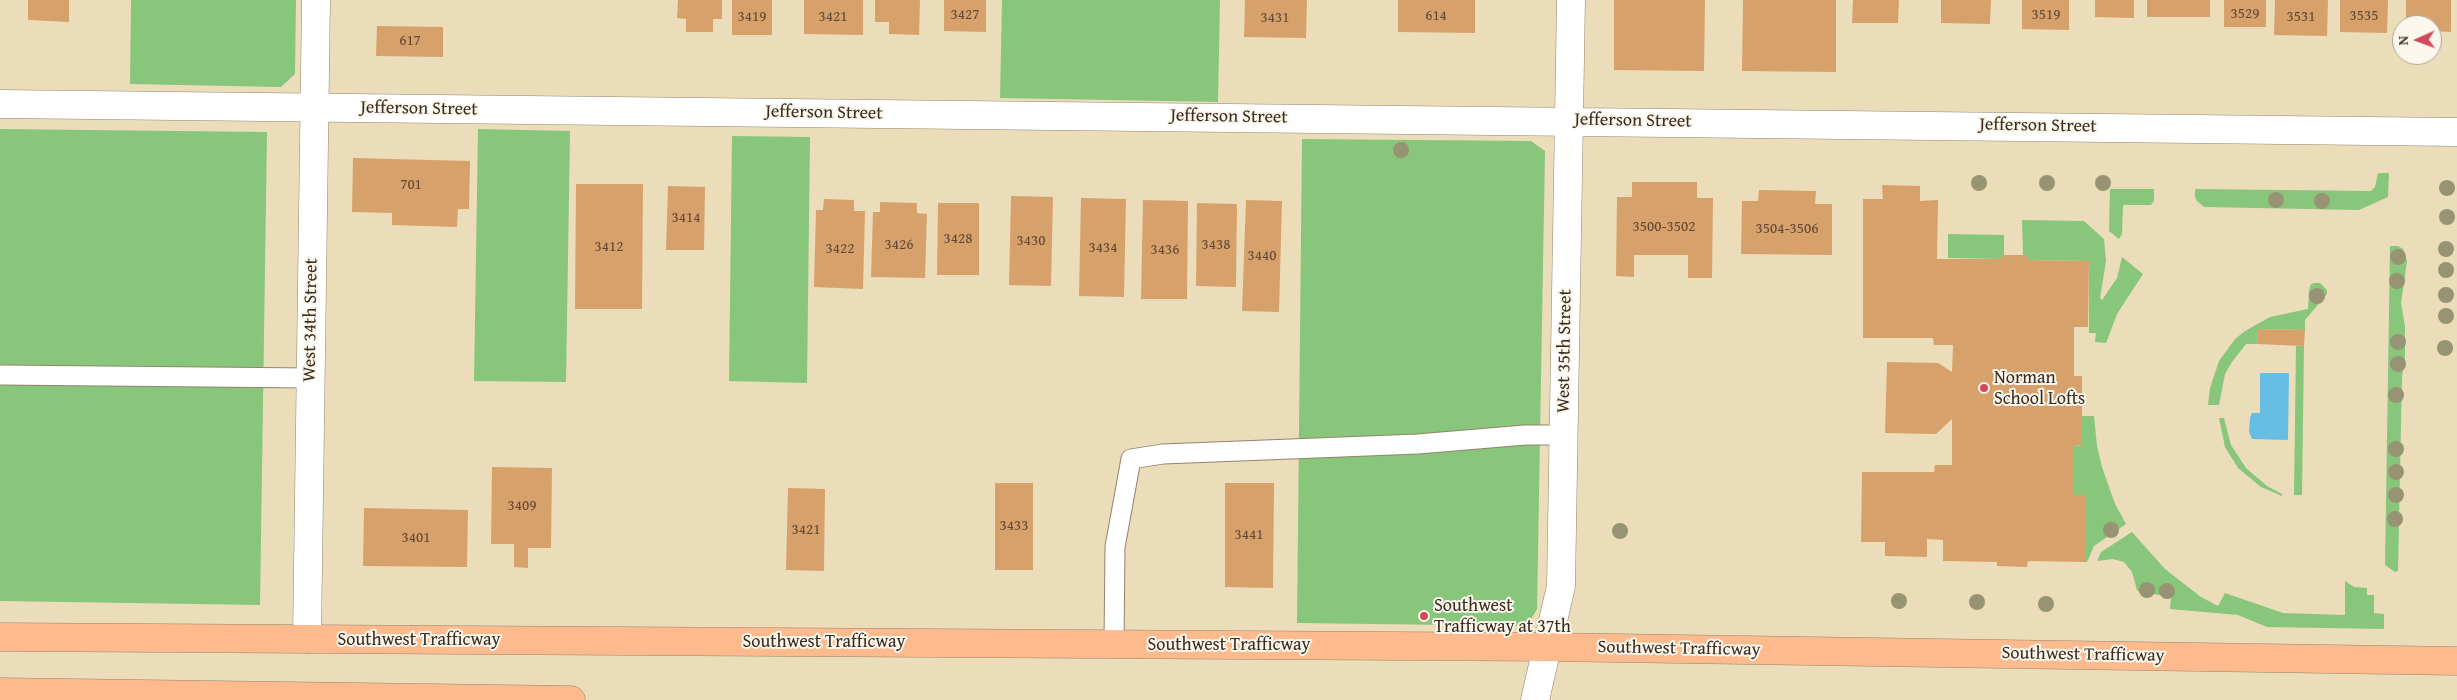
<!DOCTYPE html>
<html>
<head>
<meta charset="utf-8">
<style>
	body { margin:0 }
	#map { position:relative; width:2457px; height:700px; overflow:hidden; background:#ebddb9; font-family:"Gentium Book Plus",serif }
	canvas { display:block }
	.north { position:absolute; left:2392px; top:15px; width:50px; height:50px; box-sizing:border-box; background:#fbf7ec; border:1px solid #aea59a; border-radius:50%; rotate:268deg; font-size:14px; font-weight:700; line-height:20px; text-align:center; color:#3b2a1e }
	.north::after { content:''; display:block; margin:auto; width:18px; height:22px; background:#d1495b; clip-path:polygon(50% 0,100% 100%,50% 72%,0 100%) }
</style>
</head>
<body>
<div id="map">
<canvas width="2457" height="700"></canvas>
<div class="north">N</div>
</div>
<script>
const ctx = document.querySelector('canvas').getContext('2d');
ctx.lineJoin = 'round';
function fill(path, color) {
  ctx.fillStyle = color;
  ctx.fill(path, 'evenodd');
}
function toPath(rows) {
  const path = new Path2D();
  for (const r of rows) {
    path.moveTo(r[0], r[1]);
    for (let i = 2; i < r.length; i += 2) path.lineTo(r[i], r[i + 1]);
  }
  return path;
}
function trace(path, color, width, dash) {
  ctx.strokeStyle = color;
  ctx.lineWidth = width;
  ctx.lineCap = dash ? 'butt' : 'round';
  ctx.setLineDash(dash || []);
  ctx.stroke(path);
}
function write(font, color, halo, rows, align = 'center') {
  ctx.font = font + ' "Gentium Book Plus",serif';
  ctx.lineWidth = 4;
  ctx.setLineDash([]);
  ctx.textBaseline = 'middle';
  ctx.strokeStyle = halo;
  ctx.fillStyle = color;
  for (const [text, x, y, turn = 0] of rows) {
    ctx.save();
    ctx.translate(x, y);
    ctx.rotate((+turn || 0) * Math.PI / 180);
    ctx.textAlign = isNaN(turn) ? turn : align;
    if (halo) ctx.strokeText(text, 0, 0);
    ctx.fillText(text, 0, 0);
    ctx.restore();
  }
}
fill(toPath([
	[131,0,296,0,295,74,281,87,130,84],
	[1002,0,1220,0,1218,102,1000,98],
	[0,129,267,132,260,605,0,601],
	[478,129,570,131,566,382,474,381],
	[732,136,810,137,807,383,729,381],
	[1302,139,1531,141,1545,151,1537,609,1527,626,1297,623],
	[2378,173,2389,173,2388,197,2359,210,2204,207,2197,201,2195,197,2195,189,2371,191,2375,187],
	[2110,189,2154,189,2154,201,2151,205,2123,205,2122,234,2119,239,2109,231],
	[2022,220,2084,221,2104,239,2106,261,2100,298,2102,300,2117,278,2122,257,2143,274,2117,314,2106,343,2095,342,2096,333,2089,333,2089,261,2028,260,2028,255,2023,255],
	[1948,234,2004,235,2004,255,2002,255,2001,259,1948,258],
	[2390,246,2398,246,2403,249,2407,261,2401,303,2405,326,2405,357,2402,376,2398,571,2395,572,2385,565],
	[2315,283,2320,283,2327,290,2327,294,2305,320,2305,330,2258,329,2257,344,2246,344,2232,362,2225,374,2219,405,2208,405,2210,388,2219,361,2235,339,2245,331,2270,317,2308,309,2309,290,2311,284],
	[2296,346,2304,346,2302,495,2294,495],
	[2082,416,2094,416,2097,446,2102,467,2115,504,2126,524,2094,546,2087,562,2085,562,2085,495,2074,495,2074,445,2081,446],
	[2219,418,2224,418,2231,445,2246,468,2267,486,2282,494,2282,496,2261,487,2238,468,2225,447],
	[2132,532,2165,569,2201,597,2218,606,2225,593,2283,613,2345,615,2345,581,2354,587,2367,588,2367,595,2374,595,2374,613,2384,614,2384,629,2267,627,2238,615,2170,609,2171,596,2141,593,2137,590,2132,572,2124,562,2113,559,2097,561,2101,552]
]), '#88c67c');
fill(toPath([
	[2260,373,2289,373,2288,440,2252,439,2249,432,2250,418,2252,413,2260,413]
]), '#66bee3');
fill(toPath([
	[28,0,69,0,69,22,28,20],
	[678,0,722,0,722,19,713,19,713,32,686,32,686,19,677,18],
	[732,0,772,0,772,35,732,35],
	[804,0,863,0,863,35,804,34],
	[875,0,920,0,919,35,889,34,889,22,875,22],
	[944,0,986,0,986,32,944,31],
	[1245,0,1307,0,1306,38,1244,37],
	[1398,0,1475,0,1475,33,1398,32],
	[1614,0,1705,0,1704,71,1614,70],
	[1743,0,1836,0,1836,72,1742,71],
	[1853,0,1899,0,1898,23,1852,23],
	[1941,0,1991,0,1990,24,1941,23],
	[2022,0,2069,0,2069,30,2022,29],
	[2095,0,2134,0,2134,18,2095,17],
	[2147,0,2210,0,2210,17,2147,17],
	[2224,0,2266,0,2266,27,2224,27],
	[2275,0,2328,0,2327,36,2274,35],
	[2340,0,2388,0,2387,33,2340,32],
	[2406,0,2451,0,2451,32,2432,31,2432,25,2406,25],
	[377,26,443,27,443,57,376,56],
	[353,158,470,161,469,209,458,209,457,227,392,225,392,213,352,212],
	[1632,182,1697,182,1697,198,1713,198,1712,278,1688,278,1688,255,1634,255,1634,277,1616,276,1617,197,1632,197],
	[576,184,643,184,642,309,575,309],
	[1882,185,1920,186,1920,201,1938,200,1937,259,2001,259,2001,255,2028,255,2028,260,2089,261,2088,327,2074,327,2074,376,2082,376,2082,446,2074,445,2074,495,2085,495,2085,562,2028,561,2027,567,1997,566,1997,562,1943,561,1943,540,1927,539,1927,557,1885,556,1885,542,1861,542,1862,472,1934,472,1935,465,1952,465,1952,419,1936,434,1885,433,1887,362,1938,363,1952,372,1953,345,1934,345,1933,338,1863,338,1863,199,1883,199],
	[668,186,705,187,704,250,666,250],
	[1759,190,1816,191,1815,204,1832,204,1832,255,1741,254,1742,201,1758,201],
	[1011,196,1053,197,1051,286,1009,285],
	[1081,198,1126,199,1124,297,1079,296],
	[824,199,854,200,854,211,865,211,863,289,814,287,816,210,823,210],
	[1143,200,1188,201,1187,299,1141,299],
	[1246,200,1282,201,1279,312,1242,311],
	[880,202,917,203,917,213,927,214,925,278,871,277,873,212,880,212],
	[938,203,979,203,979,275,937,275],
	[1197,203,1237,204,1236,287,1196,286],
	[2258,329,2305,330,2304,346,2257,344],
	[492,467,552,468,551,548,528,548,528,568,514,567,514,544,491,544],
	[995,483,1033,483,1033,570,995,570],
	[1225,483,1274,483,1273,588,1225,587],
	[788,488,825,489,824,571,786,570],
	[364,508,468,510,467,567,363,566]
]), '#d7a16c');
const lane = toPath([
	[0,375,310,378],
	[1114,644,1115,547,1131,459,1163,454,1418,444,1525,435,1564,435]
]);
const street = toPath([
	[0,104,2457,132],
	[307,639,316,0],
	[1535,700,1561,586,1571,0]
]);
const primary = toPath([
	[0,637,1549,647,2457,661],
	[0,692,571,700]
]);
trace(lane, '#93846c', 21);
trace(street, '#93846c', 29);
trace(primary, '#93846c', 29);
trace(lane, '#fff', 19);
trace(street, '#fff', 28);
trace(primary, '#fcba8d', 28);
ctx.fillStyle = '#979473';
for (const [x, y] of [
	[1401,150],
	[1979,183],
	[2047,183],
	[2103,183],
	[2447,188],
	[2276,200],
	[2322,201],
	[2447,217],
	[2446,249],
	[2398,257],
	[2446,270],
	[2397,281],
	[2446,295],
	[2317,296],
	[2446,316],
	[2398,342],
	[2445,348],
	[2398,364],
	[2396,395],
	[2396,449],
	[2396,472],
	[2396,495],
	[2395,519],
	[2111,530],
	[1620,531],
	[2147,590],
	[2167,591],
	[1899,601],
	[1977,602],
	[2046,604]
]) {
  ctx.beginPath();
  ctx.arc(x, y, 8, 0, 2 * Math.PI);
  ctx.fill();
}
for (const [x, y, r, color] of [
	[1984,388,5,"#d1495b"],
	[1424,616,5,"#d1495b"]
]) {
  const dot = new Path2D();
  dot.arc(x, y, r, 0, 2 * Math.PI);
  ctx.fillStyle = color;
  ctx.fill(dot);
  trace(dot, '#fbf7ec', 2);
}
write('15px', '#624832', null, [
	["3529",2245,14],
	["3427",965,15],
	["3519",2046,15],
	["614",1436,16],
	["3535",2364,16],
	["3419",752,17],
	["3421",833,17],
	["3531",2301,17],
	["3431",1275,18],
	["617",410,41],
	["701",411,185],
	["3414",686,218],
	["3500-3502",1664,227],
	["3504-3506",1787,229],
	["3428",958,239],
	["3430",1031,241],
	["3426",899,245],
	["3438",1216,245],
	["3412",609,247],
	["3434",1103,248],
	["3422",840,249],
	["3436",1165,250],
	["3440",1262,256],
	["3409",522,506],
	["3433",1014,526],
	["3421",806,530],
	["3441",1249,535],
	["3401",416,538]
]);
write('18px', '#3b2a1e', '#fbf7ec', [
	["Jefferson Street",419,109,1],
	["Jefferson Street",824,113,1],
	["Jefferson Street",1229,117,1],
	["Jefferson Street",1633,121,1],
	["Jefferson Street",2038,126,1],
	["West 34th Street",311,320,-89],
	["West 35th Street",1565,351,-89],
	["Southwest Trafficway",419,640],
	["Southwest Trafficway",824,642],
	["Southwest Trafficway",1229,645],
	["Southwest Trafficway",1679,649,1],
	["Southwest Trafficway",2083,655,1]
]);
write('18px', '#3b2a1e', '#fbf7ec', [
	["Norman",1994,378],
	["School Lofts",1994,399],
	["Southwest",1434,606],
	["Trafficway at 37th",1434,627]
], 'left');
</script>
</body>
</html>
